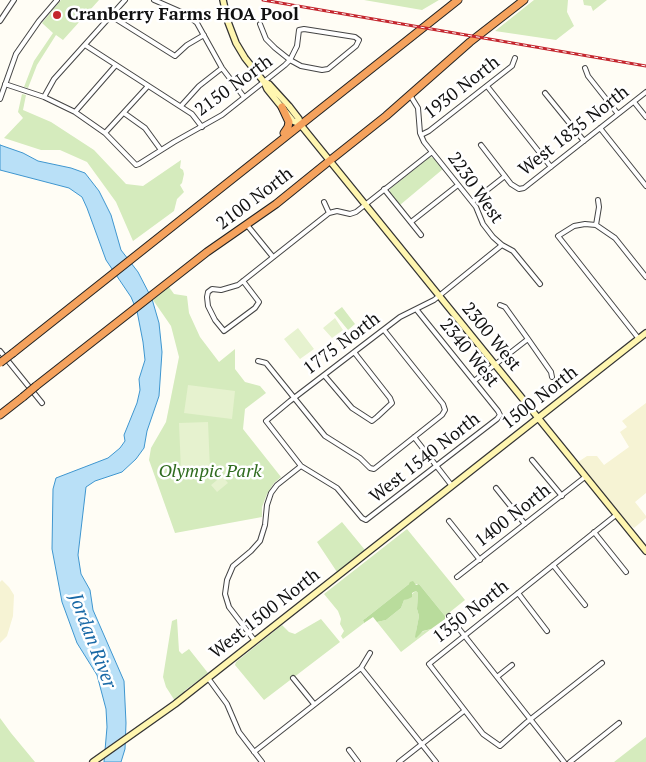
<!DOCTYPE html>
<html>
<head>
<meta charset="utf-8">
<style>
	body { margin:0 }
	canvas { display:block; background:#fffdf5 }
</style>
</head>
<body>
<canvas width="646" height="762"></canvas>
<script>
const ctx = document.querySelector('canvas').getContext('2d');
ctx.lineJoin = 'round';
function fill(path, color) {
  ctx.fillStyle = color;
  ctx.fill(path, 'evenodd');
}
function toPath(rows) {
  const path = new Path2D();
  for (const r of rows) {
    path.moveTo(r[0], r[1]);
    for (let i = 2; i < r.length; i += 2) path.lineTo(r[i], r[i + 1]);
  }
  return path;
}
function trace(path, color, width, dash) {
  ctx.strokeStyle = color;
  ctx.lineWidth = width;
  ctx.lineCap = dash ? 'butt' : 'round';
  ctx.setLineDash(dash || []);
  ctx.stroke(path);
}
function write(font, color, halo, rows, align = 'center') {
  ctx.font = font + ' "PT Serif",serif';
  ctx.lineWidth = 5;
  ctx.setLineDash([]);
  ctx.textBaseline = 'middle';
  ctx.strokeStyle = halo;
  ctx.fillStyle = color;
  for (const [text, x, y, turn = 0] of rows) {
    ctx.save();
    ctx.translate(x, y);
    ctx.rotate((+turn || 0) * Math.PI / 180);
    ctx.textAlign = isNaN(turn) ? turn : align;
    if (halo) ctx.strokeText(text, 0, 0);
    ctx.fillText(text, 0, 0);
    ctx.restore();
  }
}
fill(toPath([
	[646,403,646,493,635,502,646,516,646,518,634,528,630,525,578,462,587,456,597,456,604,465,629,447,620,432,627,427,622,421],
	[2,580,9,587,14,595,13,616,7,636,0,643,0,582]
]), '#f6f3d4');
fill(toPath([
	[61,0,99,0,63,40,56,35,37,65,28,88,24,87,34,61,53,33,42,23],
	[364,0,439,0,422,10],
	[534,0,568,0,567,12,574,26,556,40,495,31],
	[583,0,607,0,593,11,591,6,584,5],
	[22,94,26,95,23,110,51,122,94,150,126,184,143,186,181,160,180,168,183,170,184,174,182,183,180,185,184,192,177,199,174,211,133,241,116,202,87,162,60,150,41,150,4,138,23,118,18,112],
	[430,157,434,158,443,169,400,205,390,193,390,189],
	[169,287,174,294,187,296,189,313,200,337,219,362,235,349,235,369,245,382,260,386,266,393,245,409,243,429,281,477,274,483,267,494,262,507,262,517,175,533,149,460,151,448,166,422,179,357,171,326,153,300],
	[342,307,355,324,348,330,334,313],
	[342,522,365,550,337,572,317,542],
	[407,529,465,600,445,616,419,584,409,584,366,618,363,620,364,623,343,639,341,636,344,631,340,624,341,619,338,611,324,594],
	[416,591,418,593,417,609,419,616,416,632,419,634,424,631,431,629,401,652,377,622,386,620,401,608,404,600],
	[177,619,179,651,182,654,189,649,208,673,184,691,185,692,175,701,166,687,163,677,172,621],
	[321,619,340,642,264,700,235,665,236,662,282,625,289,632,295,634],
	[0,718,11,733,35,762,0,762],
	[646,737,646,762,614,762]
]), '#d5ebbd');
fill(toPath([
	[413,581,416,585,419,584,445,616,445,619,431,629,423,631,416,638,415,637,419,616,417,609,418,593,416,591,412,593,412,597,408,599,404,600,401,608,386,620,377,622,373,617,364,623,363,620,366,618,409,584,410,582]
]), '#b9dc9c');
fill(toPath([
	[335,318,343,330,332,338,323,328],
	[298,328,314,349,300,359,284,339],
	[188,385,235,391,232,419,184,413],
	[208,422,210,470,181,471,179,423],
	[222,476,228,483,217,492,211,485]
]), '#e6f2cf');
const water = toPath([
	[0,145,23,153,38,161,71,168,85,173,99,191,111,215,121,250,138,272,152,299,159,323,162,352,159,396,147,431,144,448,136,459,122,472,95,481,86,487,78,555,81,574,90,590,93,610,124,681,126,723,125,749,121,762,104,762,107,727,106,709,97,675,77,643,62,602,52,549,53,489,56,478,108,458,120,448,125,441,124,435,137,403,140,390,139,379,145,360,143,342,137,311,131,297,106,260,87,208,82,197,69,188,0,170,0,145]
]);
fill(water, '#b9e0f7');
trace(water, '#3f96cf', 1);
const street = toPath([
	[154,0,186,14,197,23,222,68,244,97],
	[111,16,175,56,187,45,204,35],
	[0,21,14,0],
	[85,45,192,114,202,127],
	[585,68,588,76,618,114],
	[5,84,44,97,75,112,105,133,136,165,139,164,174,142,222,115,285,65,290,60,297,46,299,30,304,29,355,37,359,40,356,46,328,69,322,70,301,66,290,60,275,48,266,39,260,24],
	[487,86,551,167],
	[545,93,584,141],
	[410,95,418,108,420,133,424,142,476,207,483,224,493,237,502,245,513,251,540,284],
	[44,97,54,79,125,0],
	[0,99,16,54,39,21,57,0],
	[634,102,646,117],
	[181,106,199,86,222,68],
	[75,112,116,65],
	[124,113,145,128,161,150],
	[600,128,646,186],
	[105,133,148,86],
	[421,135,429,131,512,66,515,58],
	[481,145,511,184,519,189,524,188,646,92],
	[384,189,421,235],
	[324,202,329,213],
	[472,202,505,176],
	[411,222,458,185],
	[247,225,273,257],
	[596,225,599,207,598,200],
	[243,281,259,302,255,308,224,331,215,320,208,306,207,297,208,292,212,289,221,290,238,285,329,213,337,211,350,214,356,212,432,152],
	[500,305,505,307,528,339,551,372,552,377],
	[416,309,498,411,500,415,497,419,366,520,362,518,337,488,301,466,266,421,290,401,400,317,434,300,502,245],
	[639,339,558,236,574,226,585,224,596,225,615,238,646,277],
	[0,351,42,403],
	[258,361,266,363,325,436,360,458,370,468,374,469,442,415,445,410,443,404,384,330],
	[324,375,352,408,372,421,377,417,392,403,390,398,354,352],
	[474,381,528,339],
	[414,437,452,486],
	[532,460,562,496],
	[496,488,525,524],
	[449,521,480,560],
	[594,532,626,572],
	[553,565,585,605],
	[457,577,585,477],
	[518,593,547,631],
	[449,616,564,762],
	[255,641,229,607,225,594,227,580,233,566,251,551,260,541,265,525,267,505,271,493,277,485,301,466],
	[602,663,527,722,500,746,483,734,429,664,616,515],
	[361,668,436,762],
	[497,677,512,665],
	[208,678,227,704,239,732,262,762],
	[293,678,314,704],
	[349,750,358,762],
	[254,752,361,668,370,653],
	[399,762,464,711],
	[570,762,619,723]
]);
const secondary = toPath([
	[223,0,228,22,236,43,245,58,264,82,267,89,293,121,300,124,646,551],
	[264,82,269,84,289,106,299,119,300,124],
	[93,762,175,704,646,333]
]);
const highway = toPath([
	[282,107,289,122,288,127,284,133],
	[13,353,458,0],
	[36,386,207,252,276,204,323,166,386,116,470,42,524,0],
	[0,415,23,397]
]);
trace(street, '#444', 6);
trace(secondary, '#333', 8);
trace(highway, '#222', 9);
trace(street, '#fff', 4);
trace(secondary, '#fff6b0', 5.5);
trace(highway, '#f5a25d', 7);
const rail = toPath([
	[263,0,646,66]
]);
trace(rail, '#c4262e', 3);
trace(rail, '#fff', 1, [4]);
const highwayBridge = toPath([
	[0,363,13,353],
	[23,397,36,386]
]);
trace(highwayBridge, '#222', 9, []);
trace(highwayBridge, '#f5a25d', 7);
for (const [x, y, r, color] of [
	[57,15,5,"#c4262e"]
]) {
  const dot = new Path2D();
  dot.arc(x, y, r, 0, 2 * Math.PI);
  ctx.fillStyle = color;
  ctx.fill(dot);
  trace(dot, '#fff', 2);
}
write('bold 18px', '#111', '#fff', [
	["Cranberry Farms HOA Pool",67,15]
], 'left');
write('18px', '#111', '#fff', [
	["2150 North",234,86,-36],
	["1930 North",462,88,-38],
	["West 1835 North",574,131,-38],
	["2230 West",475,188,55],
	["2100 North",255,199,-37],
	["2300 West",491,337,51],
	["1775 North",342,344,-37],
	["2340 West",469,353,51],
	["1500 North",540,398,-38],
	["West 1540 North",425,458,-38],
	["1400 North",513,516,-38],
	["1350 North",471,612,-38],
	["West 1500 North",265,614,-38]
]);
write('italic 18px', '#2f6b1f', '#fff', [
	["Olympic Park",210,472]
]);
write('italic 19px', '#1768a6', '#fff', [
	["Jordan River",92,641,69]
]);
</script>
</body>
</html>
